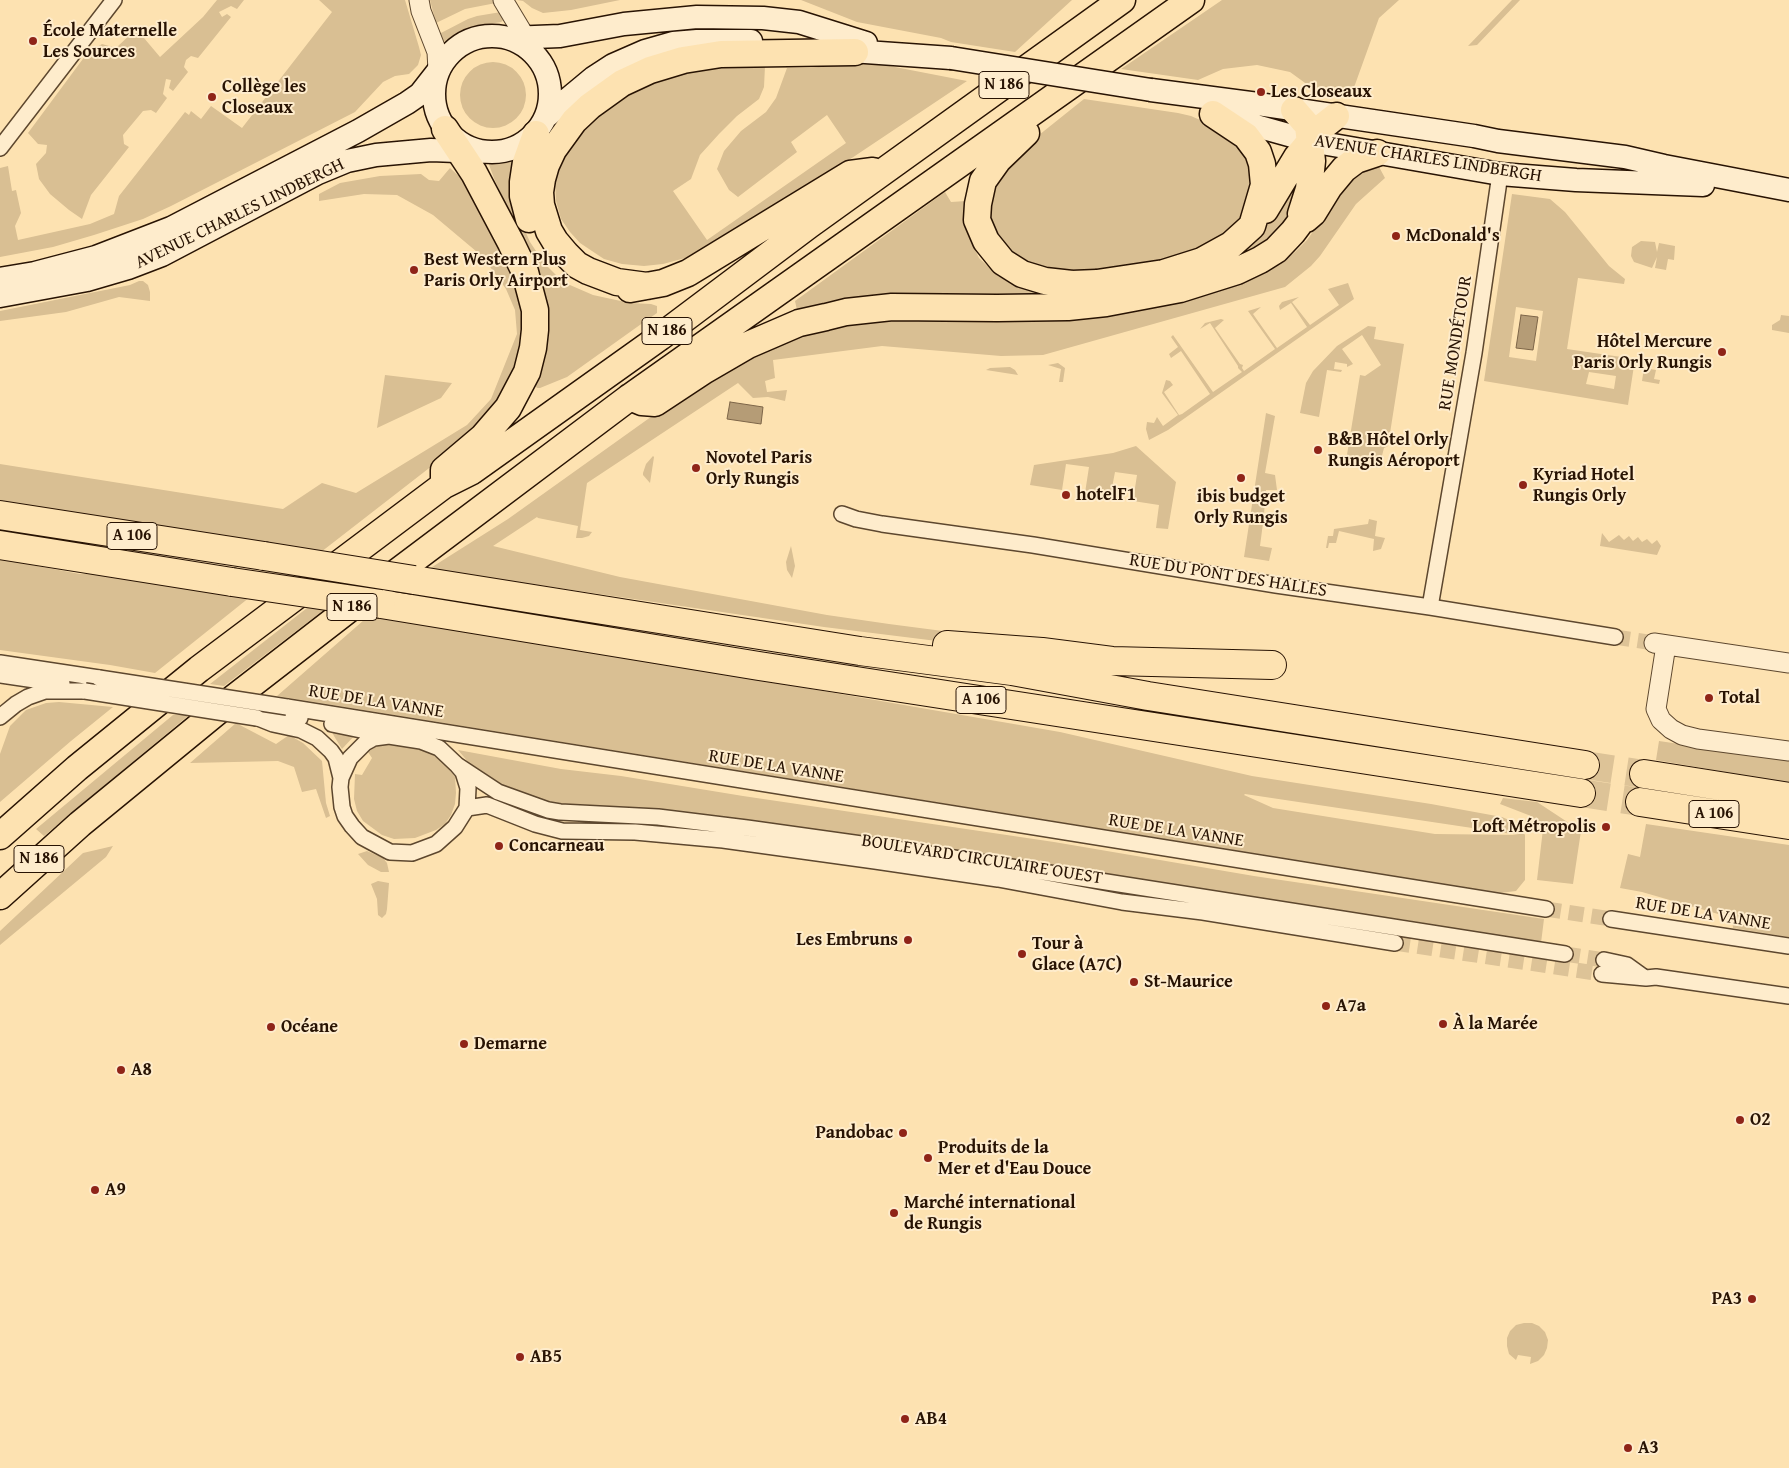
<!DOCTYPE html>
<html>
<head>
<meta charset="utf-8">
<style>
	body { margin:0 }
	canvas { display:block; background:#fde2b1 }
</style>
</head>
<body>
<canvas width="1789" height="1468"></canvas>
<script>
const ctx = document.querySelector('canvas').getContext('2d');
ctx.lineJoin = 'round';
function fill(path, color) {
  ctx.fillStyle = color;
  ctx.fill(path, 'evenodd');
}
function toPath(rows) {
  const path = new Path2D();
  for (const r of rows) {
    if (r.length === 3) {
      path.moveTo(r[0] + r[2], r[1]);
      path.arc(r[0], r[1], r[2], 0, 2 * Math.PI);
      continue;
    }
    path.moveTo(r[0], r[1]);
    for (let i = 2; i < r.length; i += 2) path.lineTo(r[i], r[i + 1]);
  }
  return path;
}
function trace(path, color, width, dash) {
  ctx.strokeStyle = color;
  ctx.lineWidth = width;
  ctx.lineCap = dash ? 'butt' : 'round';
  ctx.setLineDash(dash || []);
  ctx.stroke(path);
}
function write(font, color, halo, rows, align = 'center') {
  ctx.font = font + ' "Gentium Book Plus",serif';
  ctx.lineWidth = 4;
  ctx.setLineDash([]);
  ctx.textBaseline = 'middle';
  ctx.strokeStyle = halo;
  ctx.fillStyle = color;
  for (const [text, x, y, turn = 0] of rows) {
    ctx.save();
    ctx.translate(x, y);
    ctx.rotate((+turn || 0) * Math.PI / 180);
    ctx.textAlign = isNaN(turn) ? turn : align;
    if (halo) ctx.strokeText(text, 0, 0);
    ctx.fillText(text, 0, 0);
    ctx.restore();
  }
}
fill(toPath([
	[217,0,244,0,237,9,231,6,219,12,222,17,227,14,231,17,198,58,191,56,186,60,184,67,188,72,173,91,169,88,171,80,166,79,163,94,167,98,156,113,151,110,143,111,123,135,124,144,129,147,91,195,82,219,69,210,50,194,39,179,36,164,46,153,47,145,38,144,28,133,91,48,94,49,102,44,116,48,134,31,144,38,160,57,203,17],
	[319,0,405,0,419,47,421,55,418,65,409,74,395,76,383,82,355,112,171,206,143,219,94,235,53,247,0,257,0,168,8,166,12,191,16,190,21,213,15,226,18,240,90,224,114,214,119,196,185,112,189,115,191,111,201,119,211,106,242,128,332,12],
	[430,0,494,0,496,3,465,9,436,23],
	[517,0,620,0,571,10,543,13,532,8,523,1],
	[801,0,1072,0,1015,52,951,42,941,38,857,22],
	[1222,0,1399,0,1379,18,1352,93,1312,88,1290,72,1257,65,1223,69,1198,80,1121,69],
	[1512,0,1520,0,1477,45,1468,46],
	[501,12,505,19,501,22,477,26,467,29,447,42,443,41,440,35,441,33,468,19,477,16],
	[864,61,967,81,819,180,715,245,689,257,663,264,644,266,622,264,604,259,580,243,570,232,561,219,556,201,555,182,560,162,587,122,609,104,647,82,681,72,724,65,765,66,764,87,759,99,737,116,719,134,700,155,691,179,673,191,707,240,846,143,827,115,791,142,797,152,738,197,729,190,717,169,724,151,741,131,766,112,776,98,787,68,811,68],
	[493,95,33],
	[1084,99,1178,113,1191,116,1200,120,1245,148,1253,186,1241,218,1229,233,1191,256,1086,276,1020,264,988,229,992,186,1034,139],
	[515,153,518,155,515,208,530,242,544,263,563,282,593,295,630,303,651,304,657,306,657,313,644,322,567,377,540,388,537,388,534,384,527,249,495,181,488,162,489,160,503,157],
	[1301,165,1298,200,1274,236,1250,256,1234,256],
	[1378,165,1385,178,1356,204,1320,256,1311,266,1285,287,1043,355,1001,356,882,346,773,360,775,378,765,381,767,392,787,390,785,401,768,397,753,398,738,383,587,483,580,530,592,532,589,536,582,538,576,538,578,526,538,518,537,517,493,546,620,577,827,615,889,624,1104,652,945,642,824,627,429,569,508,519,669,404,786,339,850,323,939,318,1281,262,1295,252,1307,240,1353,175],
	[450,168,461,178,512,266,518,286,526,339,507,392,480,426,446,455,321,552,0,503,0,464,283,509,322,483,356,493,467,425,491,399,517,334,515,310,506,289,483,257,433,215,397,195,364,194,319,201,319,194,340,183,380,176,421,174,429,180,439,181],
	[945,192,951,202,966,201,966,222,971,241,979,258,998,276,1018,286,1041,293,1076,299,797,310,795,301],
	[1512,194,1550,199,1565,212,1609,266,1625,279,1624,284,1578,278,1567,349,1635,359,1628,405,1484,381],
	[1516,307,1543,311,1536,361,1509,357],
	[1589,372,1616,376,1614,389,1586,384],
	[1641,241,1655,242,1657,252,1659,243,1675,246,1674,260,1668,259,1666,270,1655,268,1657,257,1652,268,1634,262,1631,256,1632,247],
	[139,281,143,281,148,285,150,292,150,301,119,297,66,312,0,321,0,311,130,285],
	[1348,283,1354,299,1168,430,1149,440,1146,429,1147,422,1154,423,1157,417,1163,426,1178,415,1162,393,1166,380,1170,381,1173,385,1164,392,1179,415,1182,414,1210,394,1181,351,1171,358,1169,354,1178,347,1171,337,1173,335,1213,392,1242,372,1238,368,1238,366,1210,323,1200,329,1205,323,1221,319,1224,320,1215,328,1240,364,1243,365,1242,368,1244,371,1275,349,1248,311,1261,307,1253,314,1277,348,1307,327,1291,303,1280,310,1279,306,1282,302,1299,297,1292,302,1310,325,1339,305,1328,289],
	[1781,315,1789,316,1789,333,1772,330,1772,325,1780,320],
	[1368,326,1376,327,1374,339,1404,344,1388,446,1384,448,1379,467,1377,468,1366,463,1353,465,1346,461,1360,375,1365,376,1381,365,1362,335,1342,349,1353,364,1347,367,1347,364,1335,362,1334,369,1342,370,1341,372,1327,370,1319,417,1300,413,1306,383,1313,371,1337,346],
	[1058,363,1065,368,1063,382,1059,382,1061,369,1048,365],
	[1010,367,1015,370,1018,375,986,370,990,368],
	[1644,368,1656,370,1654,379,1660,380,1659,384,1642,381],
	[385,375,452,383,441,398,377,428],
	[1266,413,1275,416,1265,473,1275,475,1277,490,1266,490,1264,514,1276,515,1275,524,1263,523,1260,546,1272,548,1269,561,1244,557],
	[1136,446,1176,482,1168,529,1156,528,1159,505,1133,501,1137,475,1115,472,1110,498,1085,493,1089,467,1066,464,1062,490,1030,485,1034,465,1113,453],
	[653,456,654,457,650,483,643,475,643,473,646,464],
	[1369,519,1377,521,1375,536,1385,538,1381,549,1373,551,1374,539,1339,531,1336,543,1329,543,1328,548,1326,548,1328,536,1333,536,1334,529,1368,524],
	[1602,533,1609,542,1619,535,1624,540,1629,536,1633,541,1638,537,1642,542,1647,539,1652,544,1657,540,1661,546,1657,555,1600,546],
	[791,546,795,566,792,578,787,570,786,562],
	[0,559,80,574,103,574,250,597,155,673,110,665,0,650],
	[404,588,582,619,580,626,397,594],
	[307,608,325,609,224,686,210,684],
	[372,613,1060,732,1252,776,1431,804,1502,817,1518,824,1525,835,1525,880,1516,891,1500,893,277,696],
	[1244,795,1245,794,1519,835,1435,834,1273,808],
	[59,702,113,707,71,741,0,802,0,754,10,726,26,710,46,703],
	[173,715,189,715,44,836,36,829],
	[236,723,276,744,289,735,303,743,322,761,326,803,330,816,326,818,316,789,302,792,294,767,278,761,190,763],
	[334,731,356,734,342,749,334,736,332,732],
	[1659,741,1789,760,1789,783,1656,760],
	[395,743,412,746,429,752,449,767,455,776,456,793,455,804,451,815,445,824,436,830,415,838,394,839,382,835,363,821,357,811,354,799,355,774,362,775,372,758,368,752,379,745],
	[458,750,561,769,621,776,743,796,1054,842,1254,876,1544,919,1541,943,1406,920,1300,906,795,827,720,818,558,805,529,798,501,786,486,777,469,763],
	[1503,798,1537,802,1581,831,1573,884,1537,880,1543,829,1531,816,1500,804],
	[1646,824,1789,845,1789,937,1733,928,1732,918,1642,892,1620,888,1628,854,1640,857],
	[113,846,106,857,0,945,0,931,83,853],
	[367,851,383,858,387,863,389,872,381,872,368,865,358,854],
	[378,881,389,883,387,909,386,914,382,918,378,915,377,899,371,884],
	[1524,1323,1532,1323,1539,1326,1545,1332,1548,1340,1547,1348,1544,1355,1538,1361,1530,1364,1531,1357,1518,1355,1516,1360,1509,1354,1507,1346,1507,1338,1510,1331,1516,1325]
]), '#d9bf93');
const water = toPath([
	[1521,315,1538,317,1533,350,1516,348,1521,315],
	[730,402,763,407,761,424,727,419,730,402]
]);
fill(water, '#b59c76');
trace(water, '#7d6548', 1);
trace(toPath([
	[1615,637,1654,643],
	[1546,909,1611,919],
	[1395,943,1602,974],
	[1565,954,1604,960]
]), '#ddc397', 15, [15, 8]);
trace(toPath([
	[1585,765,1644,774],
	[1581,793,1640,802]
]), '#ddc397', 28, [28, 14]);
const minor = toPath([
	[0,148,114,0],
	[842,514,856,519,882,524,1033,545,1276,585,1430,607,1615,637],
	[1430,607,1474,353,1500,174],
	[0,663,99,678],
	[0,675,62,684],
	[287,707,1546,909],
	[0,717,16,704,28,697,45,691,85,691],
	[257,718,277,714,300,718],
	[258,718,273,724,301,730,317,738,331,751,336,758,341,778],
	[332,724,385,735],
	[389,736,421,741,439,748,457,765,463,772,468,788,467,808,455,827,436,844,412,853,390,852,362,837,352,826,345,816,342,807,340,787,341,778,350,758,365,743,374,738,389,736],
	[457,765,498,792,548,810,560,812,658,817,747,828,890,848,1565,954],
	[467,808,487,805,535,824,562,831,635,832,723,840,875,861,998,879,1122,902,1203,912,1395,943],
	[1611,919,1789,946],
	[1604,960,1627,965,1645,978],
	[1602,974,1646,978,1656,977,1789,996]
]);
const tertiary = toPath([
	[419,0,421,11,437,52,438,71],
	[503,0,536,55],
	[1654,643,1789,663],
	[1666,645,1656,709,1661,720,1671,729,1682,735,1698,739,1789,751]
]);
const secondary = toPath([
	[492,94,58],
	[510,38,560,36,624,24,697,17,763,18,799,22,866,43],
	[837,50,951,58],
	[1151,90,1258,104,1474,136,1498,141,1625,157,1664,166,1789,190],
	[546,117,593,78,613,65,645,51,673,43,697,41,751,41],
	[1224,117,1310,141,1500,174,1576,180,1703,185],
	[0,279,35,273,96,257,171,228,358,131,407,103,420,94,438,71],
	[0,296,87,280,128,268,162,255,318,173,347,161,376,155,431,150,482,152]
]);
const trunk = toPath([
	[1294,110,1308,126,1312,161,1309,189,1301,214],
	[1026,133,998,160,983,181,978,204,977,220,986,241,1003,262,1022,274,1045,281,1072,284,1097,283,1164,273,1202,261,1231,245,1252,226,1264,185,1262,164,1258,152,1246,136,1213,114],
	[1265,210,1297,157,1322,127,1336,116],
	[529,219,523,196,523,182,526,162,536,134],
	[647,286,617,282,588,271,577,265,566,254,555,241,549,231,541,205,540,192,542,179,546,165,553,150,574,121,590,106,622,83,650,70,683,60,721,54,855,52],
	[630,289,663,283,688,273,850,174,873,171],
	[630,397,642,402,655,403,705,370,748,345,799,323,826,317,846,312,892,307,997,308,1068,307,1106,303,1180,289,1237,271,1260,260,1276,250,1293,232,1302,220,1306,219,1313,213,1329,187,1344,169,1356,160,1377,153],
	[444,485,444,470,483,437,508,408,527,372,533,348,535,330,535,310,525,272,511,243,474,173,445,129],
	[0,836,77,768,199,669,444,485,472,471,660,337,809,225,1122,0],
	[0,896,80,824,230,701,376,588,630,397,1191,0]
]);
const motorway = toPath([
	[0,515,264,556],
	[0,545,232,582],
	[414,580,860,651,1012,671,1148,696,1585,765],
	[381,604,759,666,1581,793],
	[947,645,1042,652,1112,661,1272,665],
	[1644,774,1789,797],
	[1640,802,1789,825]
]);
trace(minor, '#5d472e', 18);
trace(tertiary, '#5d472e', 21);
trace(secondary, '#281303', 25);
trace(trunk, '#281303', 29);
trace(motorway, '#281303', 30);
trace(minor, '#feeccc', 15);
trace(tertiary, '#feeccc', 19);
trace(secondary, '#feeccc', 22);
trace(trunk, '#fde2b1', 26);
trace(motorway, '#fde2b1', 28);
const minorBridge = toPath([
	[99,678,287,707],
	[85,691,257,718]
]);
const secondaryBridge = toPath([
	[951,58,1151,90]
]);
const motorwayBridge = toPath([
	[264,556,414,580],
	[232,582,381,604]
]);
trace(minorBridge, '#5d472e', 18, []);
trace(secondaryBridge, '#281303', 25, []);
trace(motorwayBridge, '#281303', 30, []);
trace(minorBridge, '#feeccc', 15);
trace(secondaryBridge, '#feeccc', 22);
trace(motorwayBridge, '#fde2b1', 28);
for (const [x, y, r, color] of [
	[33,41,5,"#8f2418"],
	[1261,92,5,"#8f2418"],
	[212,97,5,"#8f2418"],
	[1396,236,5,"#8f2418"],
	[414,270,5,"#8f2418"],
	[1722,352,5,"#8f2418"],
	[1318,450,5,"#8f2418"],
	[696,468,5,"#8f2418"],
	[1241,478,5,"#8f2418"],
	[1523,485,5,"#8f2418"],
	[1066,495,5,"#8f2418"],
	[1709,698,5,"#8f2418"],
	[1606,827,5,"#8f2418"],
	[499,846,5,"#8f2418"],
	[908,940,5,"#8f2418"],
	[1022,954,5,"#8f2418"],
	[1134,982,5,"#8f2418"],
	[1326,1006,5,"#8f2418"],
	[1443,1024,5,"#8f2418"],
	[271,1027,5,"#8f2418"],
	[464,1044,5,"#8f2418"],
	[121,1070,5,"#8f2418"],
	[1740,1120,5,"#8f2418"],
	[903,1133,5,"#8f2418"],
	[928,1158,5,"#8f2418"],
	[95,1190,5,"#8f2418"],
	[894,1213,5,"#8f2418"],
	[1752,1299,5,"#8f2418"],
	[520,1357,5,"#8f2418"],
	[905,1419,5,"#8f2418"],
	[1628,1448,5,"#8f2418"]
]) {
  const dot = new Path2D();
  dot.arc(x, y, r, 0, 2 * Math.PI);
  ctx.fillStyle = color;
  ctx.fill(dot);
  trace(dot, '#feeccc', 2);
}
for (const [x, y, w] of [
	[1004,85,50],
	[667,331,50],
	[132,536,50],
	[352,607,50],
	[981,700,50],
	[1714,814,50],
	[39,859,50]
]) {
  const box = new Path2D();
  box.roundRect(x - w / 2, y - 13.5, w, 27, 4);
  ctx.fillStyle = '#feeccc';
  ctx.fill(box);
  trace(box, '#281303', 1);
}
write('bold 16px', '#281303', null, [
	["N 186",1004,85],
	["N 186",667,331],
	["A 106",132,536],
	["N 186",352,607],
	["A 106",981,700],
	["A 106",1714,814],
	["N 186",39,859]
]);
write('bold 18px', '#281303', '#feeccc', [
	["École Maternelle",43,31],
	["Les Sources",43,52],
	["Collège les",222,87],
	["Closeaux",222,108],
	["Les Closeaux",1271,92],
	["McDonald's",1406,236],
	["Best Western Plus",424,260],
	["Paris Orly Airport",424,281],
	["Hôtel Mercure",1712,342,"right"],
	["Paris Orly Rungis",1712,363,"right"],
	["B&B Hôtel Orly",1328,440],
	["Rungis Aéroport",1328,461],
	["Novotel Paris",706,458],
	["Orly Rungis",706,479],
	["Kyriad Hotel",1533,475],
	["Rungis Orly",1533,496],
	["hotelF1",1076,495],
	["ibis budget",1241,497,"center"],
	["Orly Rungis",1241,518,"center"],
	["Total",1719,698],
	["Loft Métropolis",1596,827,"right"],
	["Concarneau",509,846],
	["Les Embruns",898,940,"right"],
	["Tour à",1032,944],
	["Glace (A7C)",1032,965],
	["St-Maurice",1144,982],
	["A7a",1336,1006],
	["À la Marée",1453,1024],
	["Océane",281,1027],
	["Demarne",474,1044],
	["A8",131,1070],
	["O2",1750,1120],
	["Pandobac",893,1133,"right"],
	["Produits de la",938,1148],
	["Mer et d'Eau Douce",938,1169],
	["A9",105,1190],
	["Marché international",904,1203],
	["de Rungis",904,1224],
	["PA3",1742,1299,"right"],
	["AB5",530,1357],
	["AB4",915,1419],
	["A3",1638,1448]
], 'left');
write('18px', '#281303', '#feeccc', [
	["AVENUE CHARLES LINDBERGH",1428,159,9],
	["AVENUE CHARLES LINDBERGH",240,214,-26],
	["RUE MONDÉTOUR",1456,343,-81],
	["RUE DU PONT DES HALLES",1228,576,9],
	["RUE DE LA VANNE",376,702,9],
	["RUE DE LA VANNE",776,767,9],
	["RUE DE LA VANNE",1176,831,9],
	["BOULEVARD CIRCULAIRE OUEST",982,860,9],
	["RUE DE LA VANNE",1703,914,9]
]);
</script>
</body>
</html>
